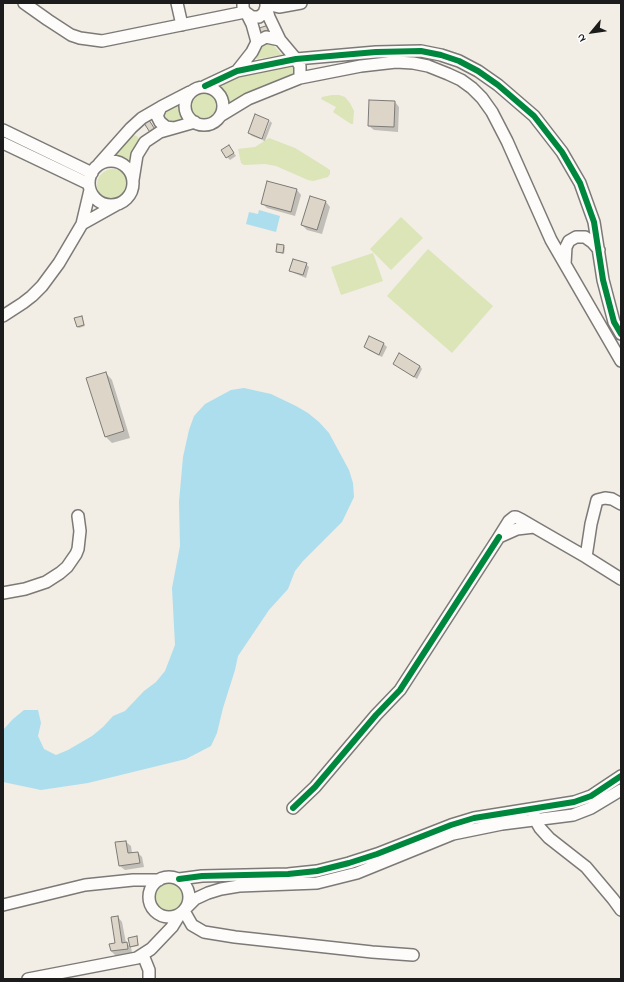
<!DOCTYPE html>
<html>
<head>
<meta charset="utf-8">
<style>
	body { margin:0 }
	#map { position:relative; width:624px; height:982px; overflow:hidden; background:#f2ede5; font-family:"Indie Flower",sans-serif }
	canvas { display:block }
	.frame { position:absolute; inset:0; border:4px solid #1c1c1c; pointer-events:none }
	.north { position:absolute; left:572px; top:12px; width:40px; height:40px; -webkit-text-stroke:3px #fff; paint-order:stroke; rotate:241deg; font-size:11px; font-weight:700; line-height:16px; text-align:center; color:#1c1c1c }
	.north::after { content:''; display:block; margin:auto; width:14px; height:18px; background:#1c1c1c; clip-path:polygon(50% 0,100% 100%,50% 72%,0 100%) }
</style>
</head>
<body>
<div id="map">
<canvas width="624" height="982"></canvas>
<div class="frame"></div>
<div class="north">N</div>
</div>
<script>
const ctx = document.querySelector('canvas').getContext('2d');
ctx.lineJoin = 'round';
function fill(path, color) {
  ctx.fillStyle = color;
  ctx.fill(path, 'evenodd');
}
function toPath(rows) {
  const path = new Path2D();
  for (const r of rows) {
    if (r.length === 3) {
      path.moveTo(r[0] + r[2], r[1]);
      path.arc(r[0], r[1], r[2], 0, 2 * Math.PI);
      continue;
    }
    path.moveTo(r[0], r[1]);
    for (let i = 2; i < r.length; i += 2) path.lineTo(r[i], r[i + 1]);
  }
  return path;
}
function trace(path, color, width, dash) {
  ctx.strokeStyle = color;
  ctx.lineWidth = width;
  ctx.lineCap = dash ? 'butt' : 'round';
  ctx.setLineDash(dash || []);
  ctx.stroke(path);
}
fill(toPath([
	[266,42,273,45,282,55,256,59,256,56,263,44],
	[293,64,295,66,295,72,292,74,258,88,226,106,225,97,216,84,240,75],
	[204,105,13],
	[332,95,339,95,345,97,350,103,354,111,353,124,351,124,333,112,336,107,321,99,322,97],
	[178,101,180,112,186,123,170,124,162,120,163,110],
	[130,135,133,135,137,136,139,140,139,144,131,166,118,158,109,157],
	[269,138,295,148,324,166,330,170,330,174,328,177,313,181,308,180,276,166,265,164,244,165,241,163,238,149,255,147],
	[113,185,16],
	[401,217,423,238,391,270,370,249],
	[428,249,493,306,452,353,387,296],
	[373,253,383,281,341,295,331,267],
	[169,897,15]
]), '#dbe5b8');
fill(toPath([
	[259,210,280,216,276,232,246,224,249,212,258,214],
	[244,388,271,394,296,406,308,413,319,422,329,433,349,470,353,483,354,497,342,522,303,561,295,571,288,589,269,610,238,656,235,670,223,708,217,733,211,746,186,759,88,783,41,790,3,782,3,730,13,719,24,710,38,710,41,723,38,736,44,749,56,755,68,750,92,736,103,727,113,716,125,711,144,691,156,682,165,671,175,645,172,588,180,546,179,502,183,457,189,430,194,416,205,404,231,390]
]), '#addeed');
fill(toPath([
	[395,102,399,107,398,132,374,130,369,126],
	[268,120,260,139,252,136,249,133],
	[270,121,272,123,265,141,262,140],
	[229,146,236,156,230,160,227,157],
	[297,190,301,195,295,216,267,208,262,203],
	[310,198,326,202,330,207,322,234,307,230,302,225],
	[278,245,285,247,284,254,277,252],
	[306,264,309,267,306,278,294,273,291,270],
	[82,317,85,326,79,328,78,327],
	[370,337,384,344,387,347,382,357,368,350,365,347],
	[394,364,420,366,422,369,417,379],
	[106,373,112,380,130,438,112,443,106,437,88,379],
	[126,842,131,846,132,853,138,853,142,857,144,867,125,870,120,866],
	[118,917,122,922,126,943,131,947,129,939,136,937,137,939,139,946,131,947,132,953,116,956,111,951,116,943]
]), '#0003');
const building = toPath([
	[269,25,270,30,258,34,256,29,269,25],
	[369,100,395,101,394,127,368,126,369,100],
	[255,114,269,120,262,139,248,133,255,114],
	[149,120,156,131,151,134,144,123,149,120],
	[229,145,234,153,226,158,221,150,229,145],
	[267,181,297,189,291,212,261,204,267,181],
	[310,196,326,201,317,230,301,225,310,196],
	[277,244,284,245,283,253,276,252,277,244],
	[293,259,307,263,303,275,289,271,293,259],
	[82,316,84,325,77,327,74,318,82,316],
	[369,336,384,343,379,355,364,347,369,336],
	[399,353,420,366,414,377,393,364,399,353],
	[106,372,124,431,105,437,86,378,106,372],
	[126,841,128,853,138,852,140,863,119,866,115,842,126,841],
	[118,916,122,943,127,942,128,949,111,951,109,944,115,943,111,917,118,916],
	[137,936,138,945,130,947,128,938,137,936]
]);
fill(building, '#ddd5c8');
trace(building, '#7c7a76', 1);
const minor = toPath([
	[24,3,48,20,71,35,80,38,102,41,245,12],
	[177,3,182,25],
	[243,3,243,8,245,12,252,17,259,17,264,13,266,7,266,3],
	[266,4,279,7,301,3],
	[266,7,269,17,280,40,296,59,300,66,300,78],
	[257,42,266,37,280,40],
	[237,71,252,52,257,42,252,24,247,14],
	[205,86,237,71,296,59,376,52,421,51,441,55,459,61,478,71,498,85,534,116,562,152,580,183,594,222,603,280,614,322,621,334],
	[204,106,19],
	[161,107,157,116,160,122,166,127,174,128],
	[220,116,248,99,300,78,361,66,396,62,413,63,428,66,448,74,461,80,472,88,482,98,492,112,507,141,551,240,621,361],
	[3,130,92,173],
	[3,143,89,184],
	[111,183,22],
	[99,164,131,128,142,118,161,107,190,92],
	[133,180,137,155,145,142,160,132,195,122],
	[82,224,116,205],
	[565,264,566,247,569,241,576,237,585,237,592,242,599,250],
	[3,316,23,303,32,296,42,286,59,263,82,224,90,190],
	[514,517,516,517,522,520,534,527,517,529,499,537,509,521,514,517],
	[534,527,586,557,621,579],
	[586,557,591,524,597,500,605,498,612,499,621,504],
	[3,593,25,589,46,582,60,573,67,567,76,554,78,549,80,531,78,516],
	[293,808,315,787,376,715,400,690,499,537],
	[534,814,536,821,540,828,549,838,586,867,613,899,621,910],
	[169,897,20],
	[179,879,202,876,288,874,317,871,349,863,377,854,451,825,474,818,574,802,591,796,621,776],
	[3,905,85,885,133,880,159,880],
	[187,907,195,899,208,893,221,889,239,886,317,883,357,873,453,834,502,824,573,815,591,808,621,790],
	[184,911,192,925,204,932,235,937,372,952,413,955],
	[143,955,149,970,149,979],
	[28,979,137,958,151,949,172,927,180,914]
]);
trace(minor, '#7c7a76', 14);
trace(minor, '#fdfcfb', 11);
trace(toPath([
	[205,86,237,71,296,59,376,52,421,51,441,55,459,61,478,71,498,85,534,116,562,152,580,183,594,222,603,280,614,322,621,334],
	[293,808,315,787,376,715,400,690,499,537],
	[179,879,202,876,288,874,317,871,349,863,377,854,451,825,474,818,574,802,591,796,621,776]
]), '#00873e', 6);
</script>
</body>
</html>
